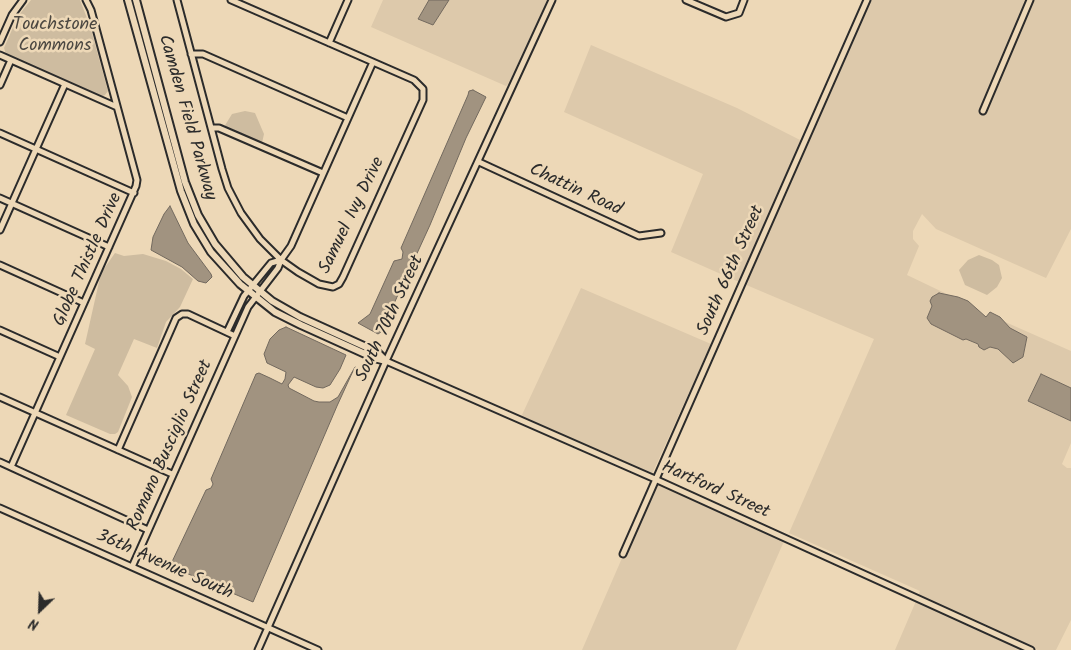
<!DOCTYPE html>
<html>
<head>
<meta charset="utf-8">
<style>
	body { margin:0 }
	#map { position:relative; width:1071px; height:650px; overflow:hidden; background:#edd8b7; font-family:Kalam,sans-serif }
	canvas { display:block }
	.north { position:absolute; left:15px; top:585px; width:50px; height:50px; -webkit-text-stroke:4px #edd8b7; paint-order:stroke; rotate:204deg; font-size:14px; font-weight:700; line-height:20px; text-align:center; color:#2b2b2b }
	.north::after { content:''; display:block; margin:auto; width:18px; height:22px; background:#2b2b2b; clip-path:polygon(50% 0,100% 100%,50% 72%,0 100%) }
</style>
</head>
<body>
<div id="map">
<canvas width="1071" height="650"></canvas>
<div class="north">N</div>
</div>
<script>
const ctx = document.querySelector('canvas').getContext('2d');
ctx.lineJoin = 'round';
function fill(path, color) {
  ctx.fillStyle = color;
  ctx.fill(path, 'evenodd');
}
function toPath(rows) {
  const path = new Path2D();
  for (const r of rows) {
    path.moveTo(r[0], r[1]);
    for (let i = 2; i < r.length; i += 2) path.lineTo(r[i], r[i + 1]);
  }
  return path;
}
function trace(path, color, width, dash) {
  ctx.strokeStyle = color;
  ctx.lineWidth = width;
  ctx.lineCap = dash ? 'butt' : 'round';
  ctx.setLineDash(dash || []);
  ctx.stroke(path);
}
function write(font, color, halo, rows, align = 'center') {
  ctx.font = font + ' Kalam,sans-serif';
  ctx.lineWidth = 5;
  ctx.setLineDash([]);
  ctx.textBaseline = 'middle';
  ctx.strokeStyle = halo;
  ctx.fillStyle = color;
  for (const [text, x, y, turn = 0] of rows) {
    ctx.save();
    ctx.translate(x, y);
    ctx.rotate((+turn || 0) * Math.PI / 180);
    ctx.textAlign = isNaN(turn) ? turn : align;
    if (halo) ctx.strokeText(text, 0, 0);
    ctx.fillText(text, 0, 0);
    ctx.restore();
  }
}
fill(toPath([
	[383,0,429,0,418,18,433,25,449,0,549,0,512,81,506,86,371,27],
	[870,0,1027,0,979,113,984,115,1032,0,1071,0,1071,229,1046,278,936,229,922,214,913,231,913,239,919,246,907,275,953,297,940,293,932,297,932,306,927,318,931,324,963,340,966,339,985,348,990,347,998,349,1007,357,1009,360,1023,357,1027,337,1010,328,1003,321,1071,351,1071,388,1041,374,1028,400,1071,421,1071,443,1062,464,1067,468,1071,468,1071,620,1056,650,1038,650,918,596,920,591,789,533,874,339,744,284],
	[591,45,737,108,802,141,739,282,671,252,703,174,564,112],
	[581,288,711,344,652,474,521,417],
	[656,480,785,539,736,650,582,650],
	[916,601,953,617,1024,650,895,650]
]), '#ddc9ab');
fill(toPath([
	[31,0,80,0,90,26,108,91,105,95,101,97,6,54,4,48,18,16],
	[245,111,255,113,264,134,262,143,224,127,232,114],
	[115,253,124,256,143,254,166,261,181,269,193,279,180,307,166,322,157,348,134,339,118,375,128,386,132,397,118,432,115,434,110,434,66,415,95,349,85,344,101,273],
	[979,255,992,260,999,265,1002,278,997,287,987,295,965,285,959,270,968,260]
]), '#cebca0');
const water = toPath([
	[429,0,449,0,433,25,418,19,429,0],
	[473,90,486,97,466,138,430,225,381,332,378,334,358,323,370,314,394,261,402,259,403,252,401,248,468,95,469,91,473,90],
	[170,206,188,243,211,274,212,277,206,283,198,281,182,267,151,250,153,237,164,214,170,206],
	[939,293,958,297,968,301,986,317,990,312,1000,317,1010,328,1027,337,1023,357,1013,363,998,349,990,347,984,350,979,347,978,344,966,339,963,340,931,324,927,318,932,306,930,301,932,297,939,293],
	[286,327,346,355,340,369,330,385,323,388,316,387,294,377,288,385,289,388,314,401,319,402,330,402,338,397,355,367,360,369,353,371,337,406,253,602,170,566,206,490,211,488,213,484,211,479,256,374,259,373,270,378,282,384,285,379,286,372,267,363,264,354,270,339,279,330,286,327],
	[1041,374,1071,388,1071,421,1028,401,1041,374]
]);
fill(water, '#a19380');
trace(water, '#72695e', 1);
const minor = toPath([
	[177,0,222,169,228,188,241,213,260,239,281,260,298,272,319,284,333,287,339,284,343,277,423,100,423,89,414,80,231,0],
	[686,0,726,17,739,13,744,0],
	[0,42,12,15,23,0],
	[329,43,348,0],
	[191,54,203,54,348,118],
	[0,55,117,107],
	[0,85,11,60],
	[983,111,1030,0],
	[211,128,219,128,323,173],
	[0,133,134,193],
	[479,162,639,236,661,233],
	[0,198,109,247],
	[0,230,65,84],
	[0,265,84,303],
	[0,330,60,357],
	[227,332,244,296,271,263,281,260],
	[386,361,655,479,1031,650],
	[0,397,172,474],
	[118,450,176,318,182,314,188,314,235,336],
	[0,462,148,530],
	[11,467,136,186,137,180,91,10,86,0],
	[0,508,318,650],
	[623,554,867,0],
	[132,567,248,307,278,268,281,260,291,246,373,62],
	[258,650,386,361,552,0]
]);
const tertiary = toPath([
	[128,0,181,191,194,224,211,252,240,284,275,312,301,325,374,358,386,361],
	[136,0,185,182,198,215,215,244,243,277,272,301,300,317,377,352,385,360]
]);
trace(minor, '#2b2b2b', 9);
trace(tertiary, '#2b2b2b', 10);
trace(minor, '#edd8b7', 5);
trace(tertiary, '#edd8b7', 6);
write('18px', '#4c4842', '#edd8b7', [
	["Touchstone",55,26],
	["Commons",55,47]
]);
write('18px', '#2b2b2b', '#edd8b7', [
	["Camden Field Parkway",186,118,74],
	["Chattin Road",575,191,25],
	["Samuel Ivy Drive",353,216,-64],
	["Globe Thistle Drive",89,260,-66],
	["South 66th Street",732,271,-66],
	["South 70th Street",391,319,-65],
	["Romano Busciglio Street",171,446,-66],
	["Hartford Street",715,491,24],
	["36th Avenue South",164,566,24]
]);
</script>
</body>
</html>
